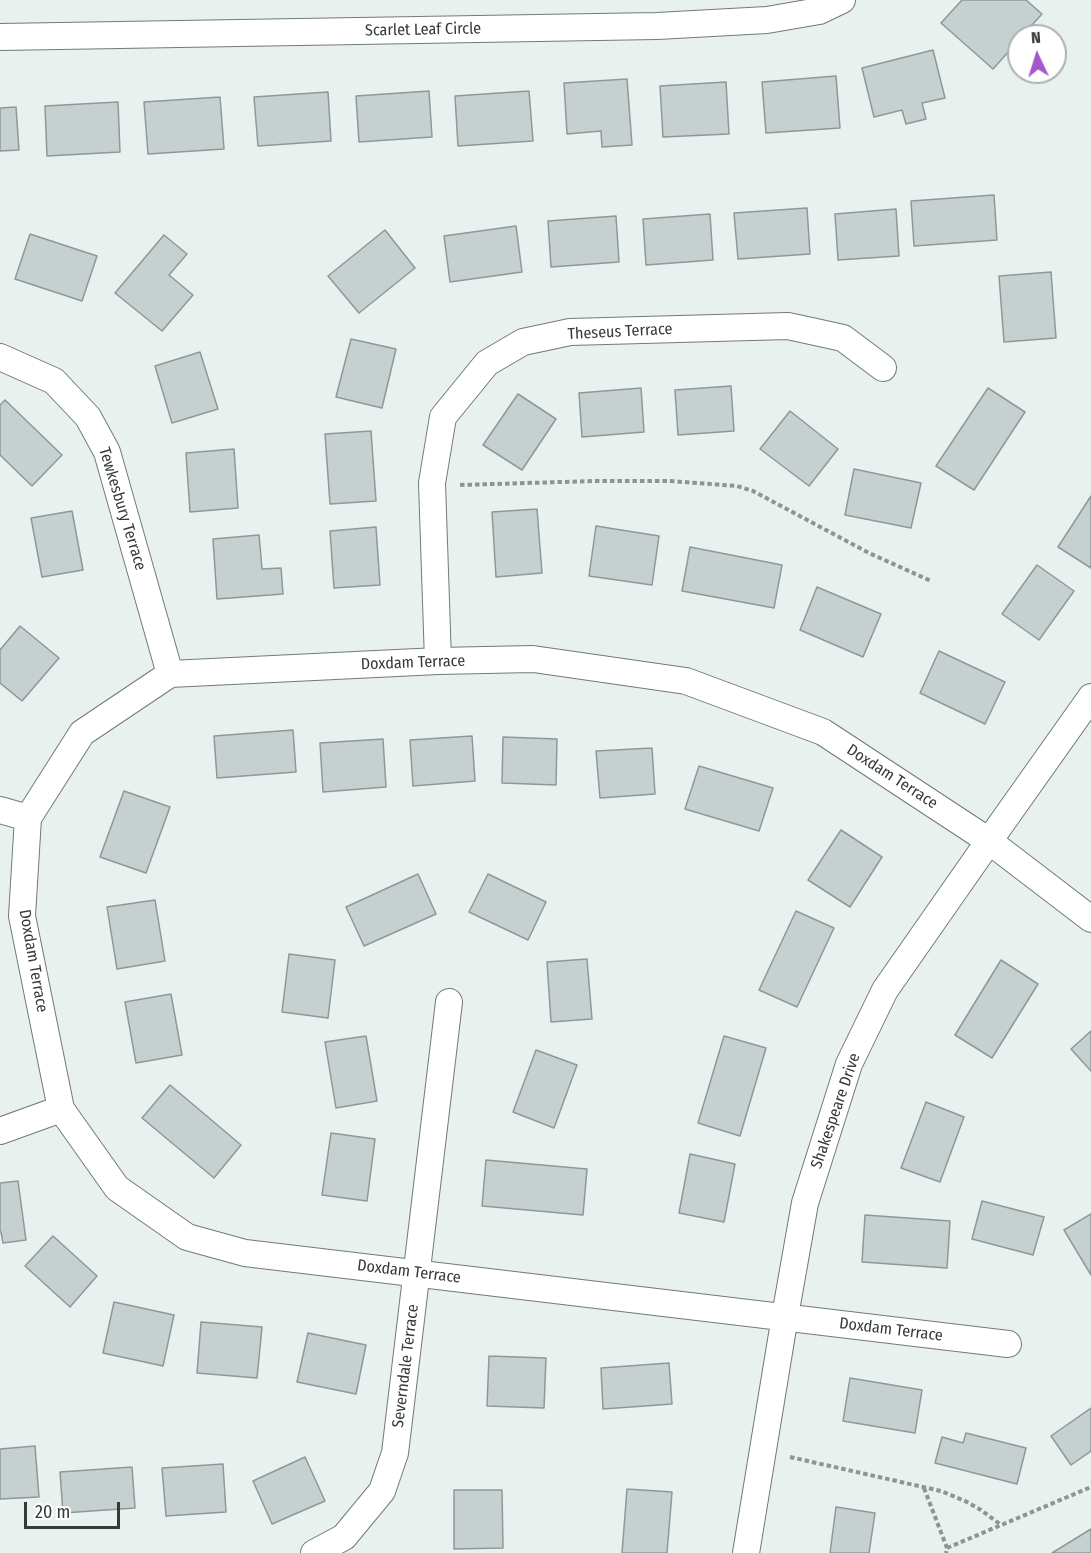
<!DOCTYPE html>
<html>
<head>
<meta charset="utf-8">
<style>
	body { margin:0 }
	#map { position:relative; width:1091px; height:1553px; overflow:hidden; background:#e8f1ee; font-family:"Fira Sans Condensed",sans-serif }
	canvas { display:block }
	.north { position:absolute; left:1007px; top:24px; width:60px; height:60px; box-sizing:border-box; background:#fff; border:2px solid #aeb0af; border-radius:50%; rotate:356deg; font-size:16px; font-weight:700; line-height:24px; text-align:center; color:#353937 }
	.north::after { content:''; display:block; margin:auto; width:21px; height:27px; background:#a357ca; clip-path:polygon(50% 0,100% 100%,50% 72%,0 100%) }
	.scale { position:absolute; left:24px; top:1502px; width:96px; height:27px; box-sizing:border-box; border:3px solid #353937; border-top:0; padding-left:8px; font-size:18px; line-height:21px; white-space:nowrap; color:#353937; -webkit-text-stroke:4px #fff; paint-order:stroke }
</style>
</head>
<body>
<div id="map">
<canvas width="1091" height="1553"></canvas>
<div class="north">N</div>
<div class="scale">20 m</div>
</div>
<script>
const ctx = document.querySelector('canvas').getContext('2d');
ctx.lineJoin = 'round';
function fill(path, color) {
  ctx.fillStyle = color;
  ctx.fill(path, 'evenodd');
}
function toPath(rows) {
  const path = new Path2D();
  for (const r of rows) {
    path.moveTo(r[0], r[1]);
    for (let i = 2; i < r.length; i += 2) path.lineTo(r[i], r[i + 1]);
  }
  return path;
}
function trace(path, color, width, dash) {
  ctx.strokeStyle = color;
  ctx.lineWidth = width;
  ctx.lineCap = dash ? 'butt' : 'round';
  ctx.setLineDash(dash || []);
  ctx.stroke(path);
}
function write(font, color, halo, rows, align = 'center') {
  ctx.font = font + ' "Fira Sans Condensed",sans-serif';
  ctx.lineWidth = 6;
  ctx.setLineDash([]);
  ctx.textBaseline = 'middle';
  ctx.strokeStyle = halo;
  ctx.fillStyle = color;
  for (const [text, x, y, turn = 0] of rows) {
    ctx.save();
    ctx.translate(x, y);
    ctx.rotate((+turn || 0) * Math.PI / 180);
    ctx.textAlign = isNaN(turn) ? turn : align;
    if (halo) ctx.strokeText(text, 0, 0);
    ctx.fillText(text, 0, 0);
    ctx.restore();
  }
}
const building = toPath([
	[962,0,1026,0,1042,14,1022,36,1019,36,1019,40,993,69,941,23,962,0],
	[933,50,945,98,922,103,926,119,906,124,902,110,874,117,862,68,933,50],
	[836,76,840,128,766,133,762,82,836,76],
	[627,79,632,145,602,147,601,131,567,134,564,83,627,79],
	[726,82,729,134,663,137,660,86,726,82],
	[429,91,432,137,359,142,356,96,429,91],
	[529,91,533,141,458,146,455,96,529,91],
	[328,92,331,141,258,146,254,97,328,92],
	[220,97,224,149,148,154,144,102,220,97],
	[118,102,120,152,47,156,45,106,118,102],
	[16,107,19,150,0,151,0,108,16,107],
	[994,195,997,240,914,246,911,201,994,195],
	[807,208,810,254,738,259,734,213,807,208],
	[896,209,899,256,838,260,835,214,896,209],
	[710,214,713,260,646,265,643,219,710,214],
	[616,216,619,262,551,267,548,221,616,216],
	[516,226,522,272,450,282,444,236,516,226],
	[385,230,415,268,359,313,328,276,385,230],
	[30,234,97,256,82,301,15,279,30,234],
	[164,235,187,254,169,275,193,295,162,331,115,293,164,235],
	[1051,272,1056,338,1004,342,999,276,1051,272],
	[351,339,396,349,382,408,336,397,351,339],
	[200,352,218,409,172,423,155,366,200,352],
	[731,386,734,431,678,435,675,390,731,386],
	[641,388,644,432,582,437,579,393,641,388],
	[988,388,1025,412,974,490,936,466,988,388],
	[518,394,556,419,522,470,483,445,518,394],
	[5,400,62,455,32,486,0,455,0,405,5,400],
	[790,411,838,449,809,486,760,449,790,411],
	[371,431,376,501,330,504,325,434,371,431],
	[234,449,238,508,190,512,186,453,234,449],
	[854,469,921,483,911,528,845,515,854,469],
	[1091,496,1091,568,1058,547,1091,496],
	[537,509,542,573,496,577,492,512,537,509],
	[72,511,83,570,42,577,31,518,72,511],
	[596,526,659,536,652,585,589,576,596,526],
	[376,527,380,585,334,588,330,531,376,527],
	[259,535,262,569,281,568,283,594,217,599,213,539,259,535],
	[690,547,782,565,774,608,682,591,690,547],
	[1037,565,1074,591,1039,640,1002,614,1037,565],
	[817,587,881,614,863,657,800,630,817,587],
	[20,626,59,658,22,701,0,683,0,650,20,626],
	[939,651,1005,682,985,724,920,693,939,651],
	[293,730,296,772,217,778,214,736,293,730],
	[472,736,475,781,413,786,410,740,472,736],
	[503,737,557,739,556,785,502,783,503,737],
	[383,739,386,787,323,792,320,743,383,739],
	[652,748,655,794,600,798,596,751,652,748],
	[699,766,773,788,759,831,685,809,699,766],
	[124,791,170,807,146,873,100,857,124,791],
	[841,830,882,857,850,907,808,880,841,830],
	[418,874,436,914,364,946,346,907,418,874],
	[488,874,546,902,528,940,469,912,488,874],
	[155,900,165,961,117,969,107,907,155,900],
	[796,911,834,928,797,1007,759,990,796,911],
	[289,954,335,960,328,1018,282,1012,289,954],
	[587,959,592,1019,551,1022,547,962,587,959],
	[1001,960,1038,984,992,1058,955,1035,1001,960],
	[171,994,182,1055,136,1063,125,1002,171,994],
	[1091,1031,1091,1071,1071,1049,1091,1031],
	[366,1036,377,1101,336,1108,325,1042,366,1036],
	[724,1036,766,1048,740,1136,698,1123,724,1036],
	[536,1050,577,1065,554,1128,513,1112,536,1050],
	[170,1085,241,1145,214,1178,142,1118,170,1085],
	[926,1102,964,1117,940,1182,901,1168,926,1102],
	[331,1133,375,1139,367,1201,322,1195,331,1133],
	[690,1154,735,1164,724,1222,679,1213,690,1154],
	[486,1160,587,1169,583,1215,482,1206,486,1160],
	[18,1181,26,1240,3,1243,1,1232,0,1232,0,1183,18,1181],
	[982,1201,1044,1217,1033,1255,972,1239,982,1201],
	[1091,1214,1091,1275,1064,1230,1091,1214],
	[865,1215,950,1221,947,1268,862,1262,865,1215],
	[53,1236,97,1276,70,1307,25,1266,53,1236],
	[114,1302,174,1315,163,1366,103,1353,114,1302],
	[201,1322,262,1327,257,1378,197,1373,201,1322],
	[308,1333,366,1345,356,1394,297,1382,308,1333],
	[489,1356,546,1358,544,1408,487,1406,489,1356],
	[669,1363,672,1404,603,1409,601,1368,669,1363],
	[850,1378,922,1390,915,1433,843,1421,850,1378],
	[1091,1408,1091,1451,1071,1465,1051,1436,1091,1408],
	[966,1433,1026,1448,1017,1484,935,1463,942,1437,963,1443,966,1433],
	[35,1446,39,1497,0,1499,0,1449,35,1446],
	[305,1457,325,1501,272,1524,253,1481,305,1457],
	[223,1464,226,1512,166,1516,162,1468,223,1464],
	[132,1467,135,1508,63,1513,60,1472,132,1467],
	[627,1489,672,1492,667,1553,622,1553,627,1489],
	[454,1490,502,1490,503,1548,454,1549,454,1490],
	[836,1507,875,1513,869,1553,830,1553,836,1507],
	[1091,1529,1091,1553,1052,1553,1091,1529]
]);
fill(building, '#c6d0d0');
trace(building, '#8f9899', 1.5);
const minor = toPath([
	[0,37,657,26,767,20,819,11,842,0],
	[0,357,54,381,88,417,107,452,170,674],
	[438,661,432,483,443,417,487,363,523,342,570,332,788,326,843,338,883,368],
	[0,810,28,818],
	[0,1131,61,1109],
	[1008,1344,245,1253,187,1237,117,1188,61,1109,22,916,28,818,82,733,170,674,438,661,533,659,686,681,823,732,989,841,1091,919],
	[314,1553,344,1537,382,1491,395,1453,449,1002],
	[746,1553,785,1316,805,1203,849,1064,885,990,989,841,1091,697]
]);
trace(minor, '#727a77', 28);
trace(toPath([
	[460,485,595,481,670,481,737,486,753,491,869,553,931,581],
	[790,1457,941,1491,965,1501,981,1510,1001,1525],
	[924,1488,947,1548,946,1553],
	[947,1548,1091,1487]
]), '#8e9492', 4, [4.5, 3]);
trace(minor, '#fff', 26);
write('16px', '#353937', '#fff', [
	["Scarlet Leaf Circle",423,30,-1],
	["Theseus Terrace",620,332,-3],
	["Tewkesbury Terrace",122,509,73],
	["Doxdam Terrace",413,663,-2],
	["Doxdam Terrace",892,777,33],
	["Doxdam Terrace",33,961,80],
	["Shakespeare Drive",836,1111,-71],
	["Doxdam Terrace",409,1272,7],
	["Doxdam Terrace",891,1330,7],
	["Severndale Terrace",406,1366,-83]
]);
</script>
</body>
</html>
